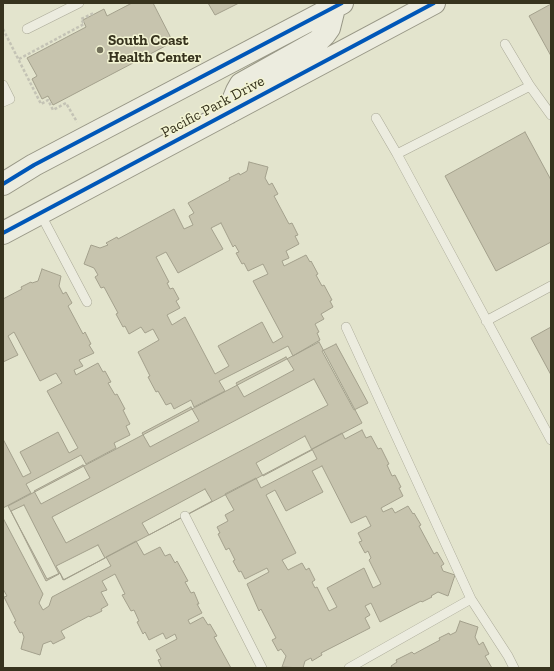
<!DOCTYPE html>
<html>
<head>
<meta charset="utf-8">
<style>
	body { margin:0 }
	#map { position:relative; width:554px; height:671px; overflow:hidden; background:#e3e4cd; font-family:"Zilla Slab",serif }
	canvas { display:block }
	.frame { position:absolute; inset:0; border:4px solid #37331e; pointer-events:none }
</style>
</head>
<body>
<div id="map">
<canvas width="554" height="671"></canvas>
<div class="frame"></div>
</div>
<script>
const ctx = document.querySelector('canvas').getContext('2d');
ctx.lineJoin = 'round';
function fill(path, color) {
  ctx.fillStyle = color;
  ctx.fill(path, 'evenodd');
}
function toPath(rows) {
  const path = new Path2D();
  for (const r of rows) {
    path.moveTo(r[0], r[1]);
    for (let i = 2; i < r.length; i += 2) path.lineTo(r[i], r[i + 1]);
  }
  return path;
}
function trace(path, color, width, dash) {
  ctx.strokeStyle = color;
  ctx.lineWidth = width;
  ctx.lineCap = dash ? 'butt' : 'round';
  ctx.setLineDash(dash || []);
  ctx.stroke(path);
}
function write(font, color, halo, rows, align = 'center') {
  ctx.font = font + ' "Zilla Slab",serif';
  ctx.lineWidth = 3;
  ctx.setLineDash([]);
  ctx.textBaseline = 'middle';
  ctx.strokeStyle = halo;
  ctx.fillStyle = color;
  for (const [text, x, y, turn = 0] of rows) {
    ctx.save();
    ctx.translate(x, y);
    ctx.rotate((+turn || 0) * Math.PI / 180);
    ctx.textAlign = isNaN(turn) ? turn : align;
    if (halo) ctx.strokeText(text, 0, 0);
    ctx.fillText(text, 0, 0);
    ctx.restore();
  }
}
const building = toPath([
	[132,3,153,3,173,42,53,105,48,96,42,99,32,79,37,76,27,58,86,27,83,20,104,9,107,16,132,3],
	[208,3,239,3,215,15,208,3],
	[551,4,551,56,529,16,551,4],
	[525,132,551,180,551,242,496,271,445,176,525,132],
	[249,162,268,167,265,178,269,185,272,183,278,194,274,196,289,224,292,223,298,235,295,236,299,244,286,251,289,258,282,261,284,266,306,255,310,262,311,261,318,274,316,275,322,286,324,285,332,300,330,301,333,307,321,314,324,319,315,324,319,332,317,333,320,340,293,356,288,346,219,381,225,391,194,407,191,400,174,409,171,403,166,405,158,391,156,392,148,377,150,376,138,352,159,340,153,329,145,333,141,327,129,334,125,326,123,327,116,314,118,313,104,287,101,288,95,277,98,275,94,268,84,264,91,245,100,248,108,245,106,243,117,237,118,239,174,209,184,229,193,225,189,216,194,213,188,203,230,180,229,178,239,173,240,175,247,171,249,162],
	[221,223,233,247,235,245,239,252,236,253,242,264,244,263,248,271,263,264,268,274,253,281,283,337,273,343,262,322,218,346,229,366,215,374,185,317,172,325,167,315,180,308,176,301,179,299,173,288,170,289,167,283,169,282,156,257,166,252,178,273,223,249,211,228,221,223],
	[42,269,61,276,59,286,63,294,66,292,72,303,68,306,83,334,85,332,91,344,89,345,94,353,79,360,83,366,74,370,76,375,98,363,103,372,105,371,111,382,108,383,115,395,117,394,125,409,123,410,130,424,126,426,130,435,114,443,116,448,86,464,81,455,26,484,31,493,3,508,3,439,23,477,31,473,20,452,58,432,69,453,78,448,47,391,62,383,56,373,40,381,14,332,8,336,18,355,3,362,3,299,22,289,21,287,31,282,32,283,38,281,42,269],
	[551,327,551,375,531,338,551,327],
	[319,342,362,423,63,580,60,573,47,579,8,506,319,342],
	[336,344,368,403,354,410,322,351,336,344],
	[286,357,294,370,244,397,236,383,286,357],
	[314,379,328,405,66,543,52,517,314,379],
	[191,407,199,421,150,447,142,433,191,407],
	[362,430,366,438,371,436,378,449,381,448,389,464,387,465,392,476,395,475,401,487,399,488,403,496,381,508,383,512,392,508,395,513,408,506,413,514,414,513,421,525,419,526,434,554,437,552,444,564,441,566,443,571,455,575,448,596,438,592,431,596,432,597,422,602,421,601,380,622,371,603,365,606,370,615,365,618,370,628,321,653,322,655,312,661,311,658,305,661,303,668,282,667,286,656,281,649,278,651,272,640,276,638,261,609,259,611,247,584,269,572,267,568,245,579,241,571,239,572,233,561,235,560,229,548,226,550,218,534,220,533,217,527,228,521,225,515,234,510,225,494,256,478,261,488,317,459,312,449,342,433,345,439,362,430],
	[322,466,351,523,366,516,371,526,358,533,362,541,359,542,365,553,368,551,371,558,369,560,381,584,373,588,364,568,327,588,337,607,329,611,317,587,315,588,312,582,315,580,309,568,306,570,302,563,288,570,282,560,296,553,266,495,275,490,286,511,323,492,312,471,322,466],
	[305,436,312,450,263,476,256,463,305,436],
	[83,465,90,478,41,504,34,491,83,465],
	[205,489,212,501,149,535,142,523,205,489],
	[24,505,59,574,46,581,11,511,24,505],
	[3,518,43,594,39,603,43,610,49,606,52,597,111,566,106,557,136,541,144,555,160,547,165,556,170,554,175,563,177,561,188,581,185,582,191,593,194,592,199,604,197,604,202,613,188,620,190,624,203,617,208,625,210,624,217,636,214,637,231,668,162,668,158,660,161,659,156,650,177,639,175,634,166,639,163,633,149,640,145,632,143,634,137,622,139,621,134,610,131,611,122,595,125,594,115,574,102,581,107,590,101,592,108,605,101,609,102,611,90,617,89,616,61,631,65,638,53,644,51,641,43,644,40,655,21,649,24,637,22,632,20,633,14,622,16,621,4,597,7,596,3,589,3,518],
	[98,545,105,558,64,580,56,566,98,545],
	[460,621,478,627,475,637,479,645,483,642,489,654,485,656,492,668,392,668,391,666,397,662,396,660,412,652,414,654,440,640,439,638,449,633,450,635,456,632,460,621]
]);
fill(building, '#c7c4ae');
trace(building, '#a3a08c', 1);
const lane = toPath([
	[27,29,79,3],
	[505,44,530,86,551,115],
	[3,85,10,99,3,102],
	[530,86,397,154,551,440],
	[376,118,397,154],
	[40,213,87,302],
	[486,321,551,286],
	[346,327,471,599],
	[185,516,262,668],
	[349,668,471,599,508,656,514,668]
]);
const secondary = toPath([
	[228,113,237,91,241,84,318,41,324,35,329,28,334,8],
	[3,184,34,165,342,3],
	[3,233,434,3]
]);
trace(lane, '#a9a896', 10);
trace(secondary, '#989786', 24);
trace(toPath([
	[3,29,41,104,48,100,53,110,66,103,77,122],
	[19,59,84,24,81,19,94,13]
]), '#c4c3b5', 2.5, [3, 2]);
trace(lane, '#ececdf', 9);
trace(secondary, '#ececdf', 22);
trace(toPath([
	[3,184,34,165,342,3],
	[3,233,434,3]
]), '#0057b8', 4);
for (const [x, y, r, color] of [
	[100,50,4,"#73715b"]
]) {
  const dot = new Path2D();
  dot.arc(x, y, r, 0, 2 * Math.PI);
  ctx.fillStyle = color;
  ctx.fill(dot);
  trace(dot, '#f3f4d3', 1.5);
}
write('bold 15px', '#37331e', '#f3f4d3', [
	["South Coast",108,41],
	["Health Center",108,58]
], 'left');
write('15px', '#37331e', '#f3f4d3', [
	["Pacific Park Drive",213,107,-28]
]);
</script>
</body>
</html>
